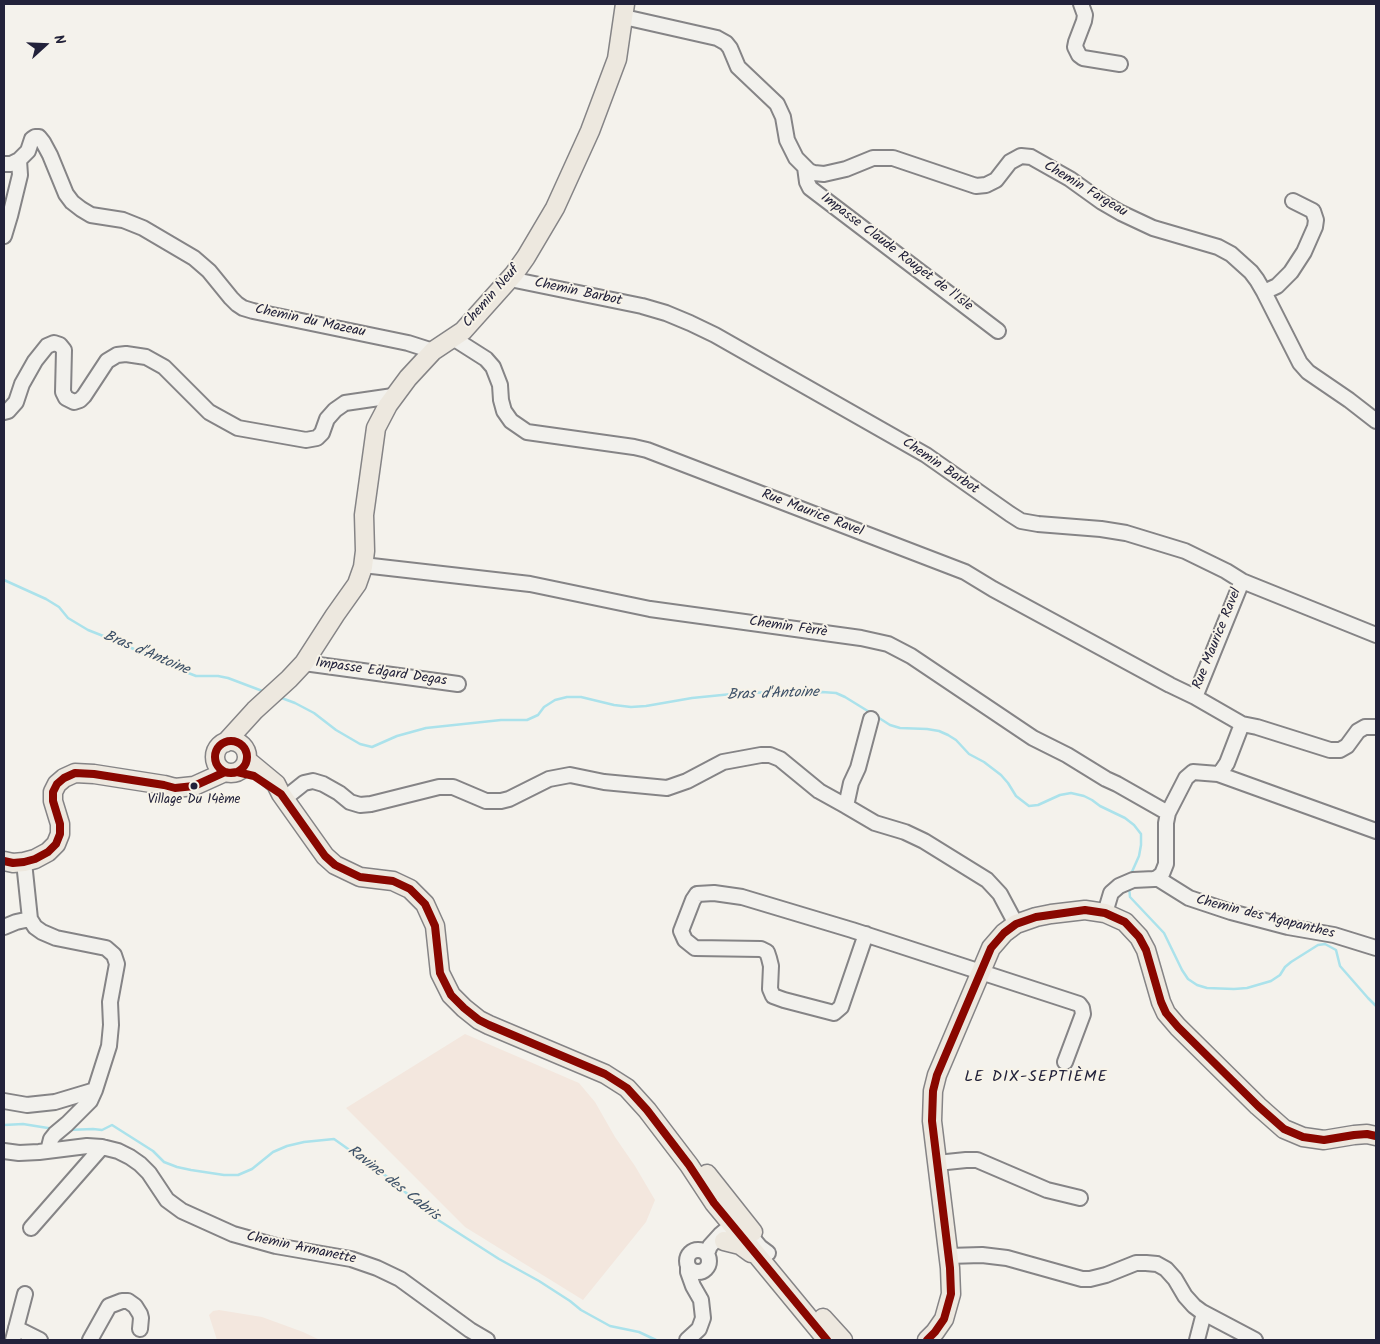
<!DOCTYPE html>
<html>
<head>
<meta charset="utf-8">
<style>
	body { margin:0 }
	#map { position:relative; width:1380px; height:1344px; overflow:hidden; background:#f4f2ec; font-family:Kalam,sans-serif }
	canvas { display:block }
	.frame { position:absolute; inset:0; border:5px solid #22223b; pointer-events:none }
	.north { position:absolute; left:20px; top:20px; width:50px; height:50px; -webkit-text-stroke:4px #f7f3e8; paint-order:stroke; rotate:70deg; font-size:14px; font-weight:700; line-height:20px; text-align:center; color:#22223b }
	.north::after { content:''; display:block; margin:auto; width:18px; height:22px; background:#22223b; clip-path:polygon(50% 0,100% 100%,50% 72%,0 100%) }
</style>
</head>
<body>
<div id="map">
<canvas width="1380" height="1344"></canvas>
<div class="frame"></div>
<div class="north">N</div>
</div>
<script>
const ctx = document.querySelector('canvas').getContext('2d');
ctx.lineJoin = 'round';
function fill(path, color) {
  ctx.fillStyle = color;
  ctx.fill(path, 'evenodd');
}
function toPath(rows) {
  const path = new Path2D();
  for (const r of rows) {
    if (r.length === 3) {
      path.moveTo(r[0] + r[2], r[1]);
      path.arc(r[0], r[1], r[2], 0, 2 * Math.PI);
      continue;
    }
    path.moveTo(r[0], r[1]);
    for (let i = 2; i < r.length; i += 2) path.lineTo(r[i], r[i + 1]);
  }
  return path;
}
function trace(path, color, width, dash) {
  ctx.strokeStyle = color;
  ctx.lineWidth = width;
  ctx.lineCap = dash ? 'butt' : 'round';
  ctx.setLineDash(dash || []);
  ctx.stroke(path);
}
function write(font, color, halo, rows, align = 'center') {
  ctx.font = font + ' Kalam,sans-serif';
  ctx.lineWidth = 4;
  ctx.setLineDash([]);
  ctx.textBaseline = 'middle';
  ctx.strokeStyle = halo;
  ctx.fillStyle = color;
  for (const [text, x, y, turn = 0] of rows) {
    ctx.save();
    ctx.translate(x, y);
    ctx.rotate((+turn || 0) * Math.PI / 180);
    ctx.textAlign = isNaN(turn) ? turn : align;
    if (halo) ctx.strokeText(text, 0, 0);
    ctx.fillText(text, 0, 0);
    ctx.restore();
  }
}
fill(toPath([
	[465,1034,579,1083,595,1102,615,1137,635,1166,655,1200,646,1222,583,1300,465,1227,346,1108],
	[219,1310,262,1317,303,1332,320,1340,217,1340,209,1315,213,1311]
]), '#f3e7de');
trace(toPath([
	[4,580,46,599,59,607,68,618,88,630,116,641,178,669,196,676,218,676,228,678,265,692],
	[279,697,295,703,314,713,336,730,360,744,372,747,397,736,426,728,501,720,527,720,538,715,544,707,555,700,567,697,581,697,614,705,631,707,646,706,692,698,742,693,783,692,795,693,822,692,836,693,845,697,871,713],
	[876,716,890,725,900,728,927,729,939,731,948,735,956,740,969,754,984,762,1001,775,1008,783,1016,796,1029,806,1038,805,1060,795,1071,793,1084,796,1092,800,1100,806,1125,818,1134,825,1141,834,1141,845,1139,856,1131,874],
	[1129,887,1130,897,1164,933,1182,970,1188,979,1197,985,1207,988,1234,989,1247,988,1271,981,1280,975,1285,967,1291,962,1318,945,1325,944,1336,950,1340,966,1368,998,1376,1006],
	[4,1125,23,1124,54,1129],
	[67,1130,93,1129,102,1130,112,1125,153,1151,164,1162,177,1167,191,1170,224,1175,238,1175,252,1169,273,1152,287,1146,304,1142,334,1139,389,1178,435,1218,499,1259,539,1281,570,1301,581,1310,610,1326,639,1332,656,1340]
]), '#abe2eb', 2.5);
const minor = toPath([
	[1081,4,1085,15,1084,21,1076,42,1075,47,1079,55,1083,58,1120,64],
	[624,17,717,38,726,43,730,48,738,67,777,104,783,117,787,140,796,158,809,171,814,173,824,174,846,169,873,158,893,158,976,186,986,185,996,180,1010,162,1021,156,1031,157,1070,179,1102,202,1121,213,1153,228,1218,247,1231,254,1251,272,1257,280,1264,292,1300,363,1308,372,1349,400,1376,421],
	[4,164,11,164,19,160,28,151,32,139,35,137,39,137,43,142,50,155,66,194,72,202,81,209,91,215,123,220,143,228,194,258,209,271,231,298,237,304,243,308,253,311,408,343,433,351],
	[805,167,807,182,810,188,998,331],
	[4,236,10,216,20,175,19,160],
	[510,279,642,306,666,313,690,323,715,335,926,455,1010,514,1021,521,1038,524,1101,529,1126,533,1185,551,1226,571,1242,581,1376,635],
	[1264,292,1277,286,1291,272,1304,252,1315,227,1316,220,1313,211,1293,201],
	[453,338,486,359,493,367,500,385,501,400,504,411,511,421,527,432,634,447,647,450,965,572,993,589,1170,685,1195,697,1242,724],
	[4,412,8,411,16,402,22,384,35,361,47,346,54,343,60,345,64,350,63,392,66,398,74,402,80,400,84,396,107,361,117,355,126,354,146,357,164,367,209,412,238,428,306,440,317,438,322,433,327,419,335,410,345,403,393,396],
	[363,565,530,584,650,609,861,638,888,644,911,656,1033,738,1067,755,1106,779,1117,784,1168,813],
	[304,663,458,684],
	[1195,697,1242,581],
	[1218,774,1376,831],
	[284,799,304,783,313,781,323,784,339,793,350,802,360,805,371,804,439,787,453,787,486,801,501,801,509,799,549,779,570,775,604,782,667,788,687,781,723,762,761,755,770,755,780,759,819,791,846,806,875,823,905,832,924,841,987,880,1000,894,1016,924],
	[846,806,851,783,858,768,871,719],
	[24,862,30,919,35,927,42,932,56,938,106,948,114,955,117,964,110,1002,111,1025,109,1046,95,1090,90,1101,67,1124,55,1134,51,1139,48,1151],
	[1157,878,1189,898,1231,912,1288,927,1334,935,1376,948],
	[1105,913,1111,893,1119,886,1133,880,1154,879,1157,878,1162,874,1166,864,1166,823,1168,813,1186,778,1193,772,1218,774,1221,772,1227,763,1242,724,1257,727,1330,750,1340,750,1347,746,1358,731,1365,727,1376,727],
	[4,927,16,922,30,919],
	[866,934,841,1007,834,1013,784,1000,773,996,770,989,771,966,769,958,767,952,761,949,695,948,685,940,681,931,693,900,697,894,714,893,742,897,852,930,1079,1004,1082,1008,1083,1014,1065,1062],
	[4,1101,27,1105,55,1102,95,1090],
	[4,1151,19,1153,39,1152,87,1146,102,1147,118,1151,130,1157,140,1164,149,1173,167,1200,182,1211,233,1234,276,1246,351,1259,377,1268,400,1279,470,1330,487,1340],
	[937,1163,966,1160,977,1160,1047,1190,1080,1198],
	[31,1228,102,1147],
	[698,1261,11],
	[708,1251,710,1246,720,1235,732,1225,740,1225,745,1229,760,1247,768,1253],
	[948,1256,982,1255,1007,1258,1082,1279,1090,1279,1106,1275,1136,1263,1146,1263,1157,1264,1166,1269,1175,1279,1185,1296,1194,1306,1202,1312,1255,1340],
	[16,1328,40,1340],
	[13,1340,25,1294],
	[90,1340,109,1306,122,1301,128,1301,135,1306,140,1314,141,1318,140,1329],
	[687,1340,699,1329,703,1318,701,1300,693,1286,688,1272,688,1266],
	[1197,1340,1204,1313]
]);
const major = toPath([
	[231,757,16],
	[225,743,255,710,289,679,304,663,335,615,357,584,363,567,365,551,364,515,376,428,388,405,408,378,433,351,463,331,514,274,526,257,555,208,590,131,617,59,625,4],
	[247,760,276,784,281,794,325,856,335,865,360,877,393,881,410,889,425,904,435,926,440,973,451,995,464,1008,479,1020,489,1025,605,1074,627,1088,647,1110,689,1165,714,1203,827,1340],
	[4,861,13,863,24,862,35,859,48,852,56,844,60,834,60,824,53,801,53,792,57,784,64,778,75,773,94,774,164,785,175,788,194,786,225,772],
	[707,1174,753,1232],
	[724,1241,740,1245,751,1253],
	[823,1318,843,1340],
	[927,1340,935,1332,944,1319,951,1294,950,1268,932,1121,933,1091,937,1075,991,948,1004,933,1016,924,1036,917,1051,914,1085,910,1105,913,1125,922,1139,937,1146,950,1161,1002,1166,1013,1178,1027,1258,1106,1284,1129,1303,1137,1324,1140,1354,1135,1367,1134,1376,1136]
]);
trace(minor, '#858486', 18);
trace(major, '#858486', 21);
trace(minor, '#f2f1ed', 14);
trace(major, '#ede8df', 18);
trace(toPath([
	[231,757,16],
	[4,861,13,863,24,862,35,859,48,852,56,844,60,834,60,824,53,801,53,792,57,784,64,778,75,773,94,774,164,785,175,788,194,786,225,772,229,773,237,772,254,776,281,794,325,856,335,865,360,877,393,881,410,889,425,904,435,926,440,973,451,995,464,1008,479,1020,489,1025,605,1074,627,1088,647,1110,689,1165,714,1203,827,1340],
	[927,1340,935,1332,944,1319,951,1294,950,1268,932,1121,933,1091,937,1075,991,948,1004,933,1016,924,1036,917,1085,910,1105,913,1125,922,1139,937,1146,950,1161,1002,1166,1013,1178,1027,1258,1106,1284,1129,1303,1137,1324,1140,1354,1135,1367,1134,1376,1136]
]), '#890700', 8);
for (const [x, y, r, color] of [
	[194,786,4.5,"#22223b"]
]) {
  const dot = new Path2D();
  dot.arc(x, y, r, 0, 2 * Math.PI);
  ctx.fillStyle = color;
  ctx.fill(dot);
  trace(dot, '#f7f3e8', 2);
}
write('13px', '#22223b', '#f7f3e8', [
	["Village Du 14ème",194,801]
]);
write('14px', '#22223b', '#f7f3e8', [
	["Chemin Fargeau",1085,190,31],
	["Impasse Claude Rouget de l'Isle",896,253,37],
	["Chemin Barbot",578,293,12],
	["Chemin Neuf",492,297,-49],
	["Chemin du Mazeau",310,322,12],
	["Chemin Barbot",940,467,34],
	["Rue Maurice Ravel",812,514,21],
	["Chemin Fèrrè",788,628,8],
	["Rue Maurice Ravel",1218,639,-68],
	["Impasse Edgard Degas",381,673,8],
	["Chemin des Agapanthes",1265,918,14],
	["Chemin Armanette",301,1249,12]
]);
write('italic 15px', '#3c5067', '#f7f3e8', [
	["Bras d'Antoine",146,654,23],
	["Bras d'Antoine",773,695,-2],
	["Ravine des Cabris",393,1184,38]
]);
ctx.letterSpacing = '1px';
write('16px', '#22223b', '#f7f3e8', [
	["LE DIX-SEPTIÈME",1036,1078]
]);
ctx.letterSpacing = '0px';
</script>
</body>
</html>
